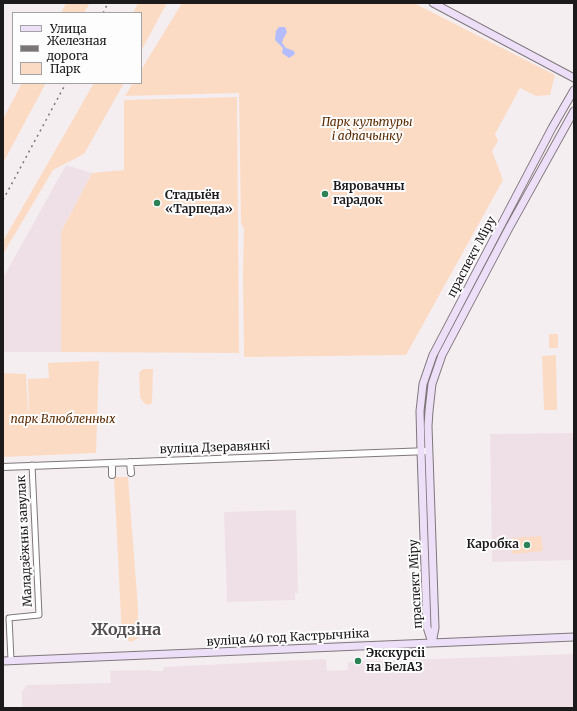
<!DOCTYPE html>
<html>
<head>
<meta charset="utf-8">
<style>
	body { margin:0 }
	#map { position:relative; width:577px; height:711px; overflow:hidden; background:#f5eef1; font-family:Merriweather,serif }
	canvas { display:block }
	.frame { position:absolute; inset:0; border:4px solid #1d1a1c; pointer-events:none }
	.legend { position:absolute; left:12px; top:12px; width:130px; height:72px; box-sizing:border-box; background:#fefdfe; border:1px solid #a4a2a4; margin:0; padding:5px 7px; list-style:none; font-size:12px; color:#1d1a1c }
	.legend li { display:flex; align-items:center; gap:8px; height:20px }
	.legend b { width:20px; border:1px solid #a4a2a4 }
</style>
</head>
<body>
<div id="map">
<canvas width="577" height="711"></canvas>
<div class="frame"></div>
<ul class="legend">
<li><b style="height:5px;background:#eedff8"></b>Улица</li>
<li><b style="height:5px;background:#7a7578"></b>Железная дорога</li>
<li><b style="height:11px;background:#fcdbc5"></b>Парк</li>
</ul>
</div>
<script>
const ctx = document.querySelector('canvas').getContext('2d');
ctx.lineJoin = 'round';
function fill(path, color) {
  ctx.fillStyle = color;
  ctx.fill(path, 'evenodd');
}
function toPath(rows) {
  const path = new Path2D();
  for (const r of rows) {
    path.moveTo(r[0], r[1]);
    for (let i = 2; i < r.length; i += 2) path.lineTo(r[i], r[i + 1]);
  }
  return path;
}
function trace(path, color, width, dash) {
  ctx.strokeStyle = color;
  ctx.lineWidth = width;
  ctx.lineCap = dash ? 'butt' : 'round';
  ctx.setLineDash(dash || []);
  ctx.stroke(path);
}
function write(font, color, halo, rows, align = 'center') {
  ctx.font = font + ' Merriweather,serif';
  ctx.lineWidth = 4;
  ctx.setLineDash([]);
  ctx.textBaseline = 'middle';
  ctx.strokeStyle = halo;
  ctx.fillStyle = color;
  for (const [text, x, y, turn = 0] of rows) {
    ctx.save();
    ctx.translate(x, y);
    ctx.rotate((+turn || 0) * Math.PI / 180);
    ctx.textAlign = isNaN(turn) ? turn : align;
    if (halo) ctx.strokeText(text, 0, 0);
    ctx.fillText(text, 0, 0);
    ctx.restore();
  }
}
fill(toPath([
	[66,165,92,173,61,232,61,352,3,352,3,278],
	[574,433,574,560,492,562,490,434],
	[296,510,298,593,295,593,295,600,227,602,224,512],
	[574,654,574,708,22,708,22,692,27,685,111,683,110,671,151,670,151,671,163,671,164,667,326,659,327,671,348,670,348,662]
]), '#efe0e7');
fill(toPath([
	[66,3,90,3,84,13,61,13],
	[138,3,167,3,141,51,141,13,133,13],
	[182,3,414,3,555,75,550,95,536,96,520,88,495,134,498,141,492,151,503,180,406,355,244,357,243,271,244,229,241,223,239,93,125,96,133,83,141,83,141,70],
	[22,83,46,83,3,163,3,119],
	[94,83,124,83,84,154,53,170,3,254,3,241],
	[237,97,239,353,61,352,61,232,92,173,124,170,124,100],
	[549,334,558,334,558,348,549,348],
	[556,355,557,410,544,410,542,356],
	[99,361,96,453,3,457,3,373,26,374,28,410,29,410,28,379,49,378,48,363],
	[143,369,153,369,152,403,148,405,144,403,140,397,139,373],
	[114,477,128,477,138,608,138,623,142,636,131,642,122,638],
	[541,536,543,551,512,554,511,538]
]), '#fcdbc5');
fill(toPath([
	[279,27,285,27,287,32,283,39,282,43,286,48,294,51,295,54,289,58,282,53,283,48,275,40,276,31]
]), '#b2bcfe');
const minor = toPath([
	[11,660,9,618,39,615,32,465]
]);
const tertiary = toPath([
	[130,462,131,473],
	[112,463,112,475],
	[3,467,429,451]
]);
const secondary = toPath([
	[433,3,574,78],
	[432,643,427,627,421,451,420,411,423,384,433,355,552,128,574,90],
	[432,643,435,628,428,426,429,411,432,384,442,355,509,228,574,111],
	[3,661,574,637]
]);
trace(minor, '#7f787b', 7);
trace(tertiary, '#7f787b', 8);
trace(secondary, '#7f787b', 9);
trace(minor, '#fff', 5);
trace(tertiary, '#fff', 6);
trace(secondary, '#eedff8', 7);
trace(toPath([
	[103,13,108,3],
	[3,200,66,83]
]), '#7a7578', 1.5, [2, 4]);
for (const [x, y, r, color] of [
	[325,194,4,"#2c8255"],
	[157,203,4,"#2c8255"],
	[527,545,4,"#2c8255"],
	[358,661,4,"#2c8255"]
]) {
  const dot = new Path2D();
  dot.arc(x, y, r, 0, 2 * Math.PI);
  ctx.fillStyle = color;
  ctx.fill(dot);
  trace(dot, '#fefdfe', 1.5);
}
write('italic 12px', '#5c2b00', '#fefdfe', [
	["Парк культуры",367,123],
	["і адпачынку",367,137],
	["парк Влюбленных",63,420]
]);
write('bold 12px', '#1d1a1c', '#fefdfe', [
	["Вяровачны",333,187],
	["гарадок",333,201],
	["Стадыён",165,196],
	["«Тарпеда»",165,210],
	["Каробка",519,545,"right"],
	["Экскурсіі",366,654],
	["на БелАЗ",366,668]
], 'left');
write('12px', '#1d1a1c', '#fefdfe', [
	["праспект Міру",472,257,-62],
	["вуліца Дзеравянкі",215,448,-2],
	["Маладзёжны завулак",25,541,-93],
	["праспект Міру",416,584,-93],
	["вуліца 40 год Кастрычніка",288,638,-3]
]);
write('bold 16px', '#544e51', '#fefdfe', [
	["Жодзіна",126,630]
]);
</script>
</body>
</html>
